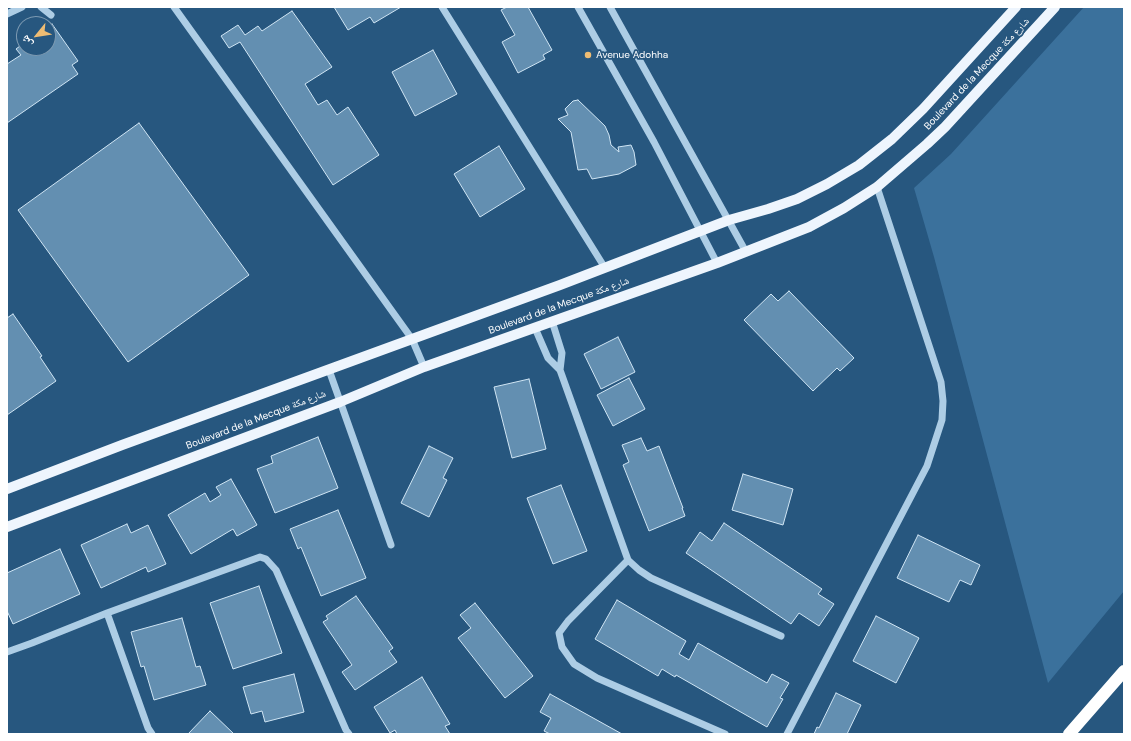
<!DOCTYPE html>
<html>
<head>
<meta charset="utf-8">
<style>
	body { margin:0 }
	#map { position:relative; width:1131px; height:741px; overflow:hidden; background:#27577f; font-family:"DM Sans","Noto Naskh Arabic",sans-serif }
	canvas { display:block }
	.frame { position:absolute; inset:0; border:8px solid #fff; pointer-events:none }
	.north { position:absolute; left:16px; top:16px; width:40px; height:40px; box-sizing:border-box; background:#27577f; border:1px solid #7d9ab2; border-radius:50%; rotate:240deg; font-size:11px; font-weight:700; line-height:16px; text-align:center; color:#fff }
	.north::after { content:''; display:block; margin:auto; width:14px; height:18px; background:#eebc73; clip-path:polygon(50% 0,100% 100%,50% 72%,0 100%) }
</style>
</head>
<body>
<div id="map">
<canvas width="1131" height="741"></canvas>
<div class="frame"></div>
<div class="north">ش</div>
</div>
<script>
const ctx = document.querySelector('canvas').getContext('2d');
ctx.lineJoin = 'round';
function fill(path, color) {
  ctx.fillStyle = color;
  ctx.fill(path, 'evenodd');
}
function toPath(rows) {
  const path = new Path2D();
  for (const r of rows) {
    path.moveTo(r[0], r[1]);
    for (let i = 2; i < r.length; i += 2) path.lineTo(r[i], r[i + 1]);
  }
  return path;
}
function trace(path, color, width, dash) {
  ctx.strokeStyle = color;
  ctx.lineWidth = width;
  ctx.lineCap = dash ? 'butt' : 'round';
  ctx.setLineDash(dash || []);
  ctx.stroke(path);
}
function write(font, color, halo, rows, align = 'center') {
  ctx.font = font + ' "DM Sans","Noto Naskh Arabic",sans-serif';
  ctx.lineWidth = 3.5;
  ctx.setLineDash([]);
  ctx.textBaseline = 'middle';
  ctx.strokeStyle = halo;
  ctx.fillStyle = color;
  for (const [text, x, y, turn = 0] of rows) {
    ctx.save();
    ctx.translate(x, y);
    ctx.rotate((+turn || 0) * Math.PI / 180);
    ctx.textAlign = isNaN(turn) ? turn : align;
    if (halo) ctx.strokeText(text, 0, 0);
    ctx.fillText(text, 0, 0);
    ctx.restore();
  }
}
fill(toPath([
	[1084,7,1124,7,1124,591,1048,683,934,257,914,188,951,154]
]), '#3b719c');
const building = toPath([
	[334,7,401,7,374,23,370,17,348,30,334,7],
	[507,7,528,7,552,50,543,55,545,59,518,73,502,42,515,35,501,10,507,7],
	[292,11,332,67,305,84,318,105,327,100,337,115,348,107,379,155,333,185,240,42,229,48,221,36,238,25,245,35,258,26,262,31,292,11],
	[52,24,78,61,72,65,78,74,7,123,7,64,21,55,16,49,24,43,24,48,48,48,48,27,52,24],
	[433,50,457,94,415,116,392,72,433,50],
	[578,100,605,126,609,135,611,145,619,152,618,147,631,145,634,152,636,165,619,174,592,179,587,169,578,170,571,132,558,119,568,115,565,109,573,101,578,100],
	[139,123,249,275,128,362,18,210,139,123],
	[499,146,525,189,480,217,454,174,499,146],
	[789,291,854,358,840,371,837,368,813,391,744,320,771,294,778,301,789,291],
	[13,314,42,356,40,357,56,381,7,415,7,318,13,314],
	[618,337,635,372,601,389,584,354,618,337],
	[629,378,645,409,613,426,597,395,629,378],
	[529,379,546,449,512,458,494,387,529,379],
	[318,437,338,488,275,513,257,469,273,463,271,456,318,437],
	[641,438,647,451,659,446,683,508,682,508,685,516,649,531,623,465,629,462,622,445,641,438],
	[429,446,453,458,443,478,447,480,429,517,401,503,429,446],
	[743,474,793,489,783,525,732,510,743,474],
	[231,479,257,525,237,536,233,529,191,554,168,515,205,493,210,502,221,495,216,487,231,479],
	[561,485,587,551,553,564,527,498,561,485],
	[338,510,366,578,321,596,301,547,298,549,290,529,338,510],
	[724,523,822,589,818,594,834,604,819,626,799,613,791,624,686,553,700,532,712,541,724,523],
	[127,524,131,533,148,525,166,564,148,572,146,567,101,588,81,545,127,524],
	[918,535,980,565,971,585,960,580,949,602,897,578,918,535],
	[60,549,80,594,13,624,7,611,7,573,60,549],
	[259,586,282,653,233,669,210,603,259,586],
	[356,596,393,648,389,651,397,662,355,690,342,672,352,665,323,622,328,619,326,616,356,596],
	[617,600,686,641,679,654,689,660,698,643,767,683,772,674,789,683,780,698,783,699,767,727,676,675,675,677,662,669,658,676,595,639,617,600],
	[475,603,533,676,505,698,458,638,471,628,460,615,475,603],
	[876,616,919,638,896,683,853,661,876,616],
	[182,618,196,667,200,666,206,685,154,700,144,666,141,667,131,632,182,618],
	[294,674,304,712,265,722,262,711,251,714,243,687,294,674],
	[422,677,450,724,445,726,450,734,397,734,395,730,390,733,374,707,422,677],
	[836,693,861,705,847,734,814,734,817,727,819,728,836,693],
	[550,694,622,734,550,734,544,731,551,718,540,712,550,694],
	[210,711,234,734,188,734,210,711]
]);
fill(building, '#638fb1');
trace(building, '#d0e5f4', 1);
trace(toPath([
	[41,7,51,15],
	[174,7,412,339,424,367],
	[442,7,605,268],
	[578,7,654,142,717,263],
	[610,7,746,252],
	[7,14,22,7],
	[552,321,562,353,560,370,628,560,639,570,651,578,781,636],
	[535,328,548,358,560,370],
	[329,370,391,545],
	[628,560,568,621,559,633,562,647,574,664,597,678,725,734],
	[107,613,148,728,152,734],
	[7,652,32,643,107,613,260,557,266,559,276,570,346,730,349,734],
	[787,734,927,466,942,420,943,401,941,382,877,187]
]), '#adcde5', 7);
trace(toPath([
	[7,489,122,445,560,285,729,220,768,209,797,199,827,184,859,165,892,139,923,109,1016,7],
	[7,527,340,402,424,367,717,263,809,227,844,208,877,187,927,144,945,127,1055,7]
]), '#eef5fd', 10);
trace(toPath([
	[1069,734,1124,671]
]), '#fff', 12);
for (const [x, y, r, color] of [
	[588,55,4,"#eebc73"]
]) {
  const dot = new Path2D();
  dot.arc(x, y, r, 0, 2 * Math.PI);
  ctx.fillStyle = color;
  ctx.fill(dot);
  trace(dot, '#27577f', 1.5);
}
write('10px', '#fff', '#27577f', [
	["Avenue Adohha",596,55]
], 'left');
write('10px', '#fff', '#27577f', [
	["Boulevard de la Mecque شارع مكة",977,74,-47],
	["Boulevard de la Mecque شارع مكة",559,306,-20],
	["Boulevard de la Mecque شارع مكة",256,420,-21]
]);
</script>
</body>
</html>
